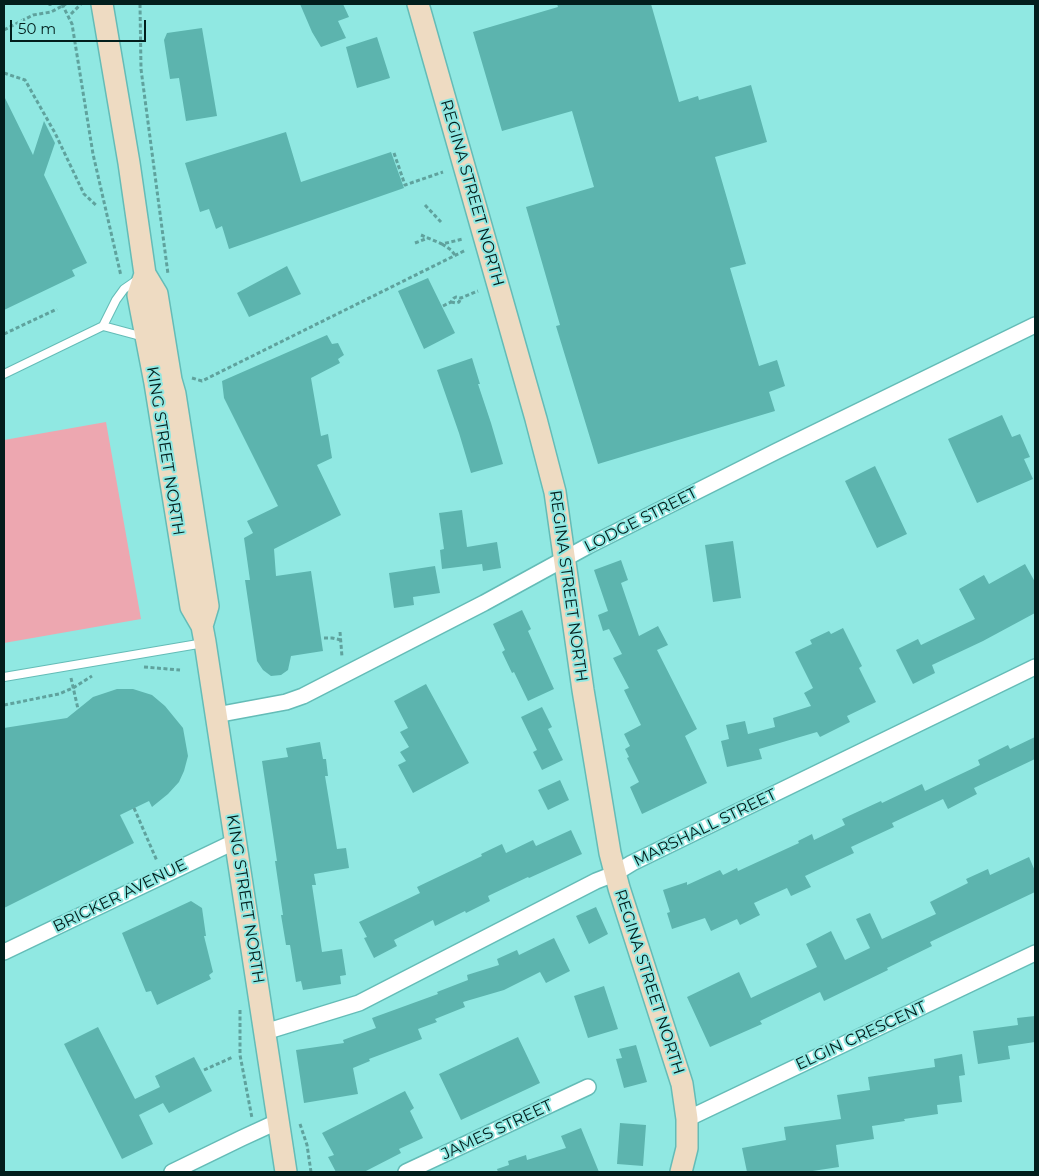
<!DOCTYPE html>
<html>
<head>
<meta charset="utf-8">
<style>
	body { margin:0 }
	#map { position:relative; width:1039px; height:1176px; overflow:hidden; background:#90e8e2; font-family:Montserrat,sans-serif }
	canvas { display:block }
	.frame { position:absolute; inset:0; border:5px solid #021e1c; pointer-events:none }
	.scale { position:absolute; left:10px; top:20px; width:136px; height:22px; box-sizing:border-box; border:2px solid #021e1c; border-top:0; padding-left:6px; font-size:15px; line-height:18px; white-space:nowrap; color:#021e1c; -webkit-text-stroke:4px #90e8e2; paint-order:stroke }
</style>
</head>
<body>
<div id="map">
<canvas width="1039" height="1176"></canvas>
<div class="frame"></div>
<div class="scale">50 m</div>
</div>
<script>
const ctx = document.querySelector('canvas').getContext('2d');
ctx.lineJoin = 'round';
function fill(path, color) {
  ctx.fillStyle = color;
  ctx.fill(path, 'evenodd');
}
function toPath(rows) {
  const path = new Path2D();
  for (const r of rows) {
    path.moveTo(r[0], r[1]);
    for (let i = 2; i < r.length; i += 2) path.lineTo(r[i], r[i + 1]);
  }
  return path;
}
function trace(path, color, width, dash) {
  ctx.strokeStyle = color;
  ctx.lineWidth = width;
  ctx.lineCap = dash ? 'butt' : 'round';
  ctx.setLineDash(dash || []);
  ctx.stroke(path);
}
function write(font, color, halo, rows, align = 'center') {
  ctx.font = font + ' Montserrat,sans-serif';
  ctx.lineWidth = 4;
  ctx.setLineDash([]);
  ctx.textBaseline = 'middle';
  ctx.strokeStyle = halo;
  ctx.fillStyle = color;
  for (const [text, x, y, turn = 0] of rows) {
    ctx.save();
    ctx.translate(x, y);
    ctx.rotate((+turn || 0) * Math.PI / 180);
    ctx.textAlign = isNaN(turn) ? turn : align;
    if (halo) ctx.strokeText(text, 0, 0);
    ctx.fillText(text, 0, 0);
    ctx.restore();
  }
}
fill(toPath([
	[106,422,141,619,4,643,4,440]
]), '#eda7b0');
fill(toPath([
	[300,4,343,4,349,17,338,21,346,38,321,47,312,32],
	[557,4,651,4,679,102,698,96,699,100,751,85,767,142,715,157,746,264,730,268,759,366,777,360,785,386,769,392,775,411,598,464,556,326,560,325,526,207,594,187,572,111,502,131,473,32,558,7],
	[202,28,217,116,186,121,179,78,170,79,164,40,167,33],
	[377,37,390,78,357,88,346,47],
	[4,96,33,155,44,121,55,143,44,175,87,263,72,270,75,276,4,310],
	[286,132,301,182,391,152,404,188,229,249,222,226,216,229,209,209,200,212,185,163],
	[287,266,301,294,249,317,237,293],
	[428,278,455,333,424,349,398,291],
	[327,335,332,344,338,343,344,355,338,359,340,363,311,378,321,436,328,434,332,458,317,465,341,515,274,549,276,576,311,571,323,651,291,656,288,670,281,675,271,676,263,670,257,661,245,580,250,580,244,538,253,533,247,521,278,506,224,398,222,381],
	[472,358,480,384,478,384,491,423,503,464,471,473,459,433,437,370],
	[1002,415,1012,437,1020,434,1030,457,1024,459,1033,479,977,503,948,439],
	[875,466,907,534,877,548,845,481],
	[462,510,467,547,497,542,501,568,483,571,482,564,442,569,440,550,444,549,439,513],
	[733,541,741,598,713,602,705,545],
	[621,560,628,580,621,583,639,636,658,626,668,645,657,650,697,729,685,736,707,783,642,814,630,787,639,782,627,758,629,757,625,749,630,746,624,734,641,725,624,690,629,688,613,658,622,654,609,629,603,631,598,615,608,611,594,570],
	[1025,564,1035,582,1035,613,983,641,932,665,935,673,913,684,896,650,918,639,921,645,975,619,959,589,984,575,989,584],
	[435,566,440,593,413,597,414,605,394,608,389,573],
	[522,610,531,629,528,631,554,689,528,701,514,672,512,673,502,652,505,650,493,624],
	[843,628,862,666,859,668,876,702,847,716,850,722,820,737,817,732,759,749,762,759,727,767,721,741,729,739,726,725,745,721,748,734,775,727,773,718,811,706,804,693,813,688,795,652,812,644,810,640,829,631,831,634],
	[426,684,469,763,413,793,398,765,406,761,400,752,409,747,400,732,408,728,394,701],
	[117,689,133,689,152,695,165,706,183,728,188,756,184,771,179,782,168,794,152,807,149,801,120,815,134,843,4,908,4,728,67,718,93,697],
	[542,707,552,727,548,729,563,760,542,770,533,752,537,750,521,717],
	[1035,737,1035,759,974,788,977,794,948,809,943,799,892,823,894,827,851,847,854,853,805,876,811,887,791,896,787,888,754,903,760,915,740,925,737,919,711,931,705,918,672,929,667,913,670,912,663,890,687,882,687,885,720,870,723,875,737,868,738,871,799,843,798,841,812,834,814,840,845,825,842,819,881,801,882,803,922,784,925,791,980,765,978,760,1008,745,1010,749],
	[320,742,323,759,326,759,328,776,325,776,337,849,346,848,349,868,314,874,316,885,312,885,322,952,342,949,346,975,340,976,341,984,303,990,301,981,296,982,290,945,286,945,281,915,283,915,275,861,277,861,262,761,288,757,286,748],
	[560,780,569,800,548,810,538,790],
	[571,830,582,854,529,878,528,877,488,896,490,901,466,913,465,911,435,926,433,920,394,940,397,946,374,958,364,938,367,937,359,922,420,893,417,887,482,856,481,854,502,844,506,853,533,840,536,846],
	[1029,857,1035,871,1035,892,930,942,932,946,887,968,888,970,824,1001,820,992,760,1021,762,1024,710,1047,687,997,739,972,751,998,817,967,806,944,831,931,845,960,870,948,856,919,870,913,882,939,936,914,930,902,968,883,966,879,988,869,990,875],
	[191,901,202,908,206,936,204,936,213,972,209,975,211,979,157,1005,151,991,146,992,122,933],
	[596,907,608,934,589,944,576,916],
	[554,938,570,971,546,983,540,972,504,990,463,1002,465,1007,435,1019,437,1022,418,1029,422,1039,369,1059,370,1061,353,1068,358,1094,304,1103,296,1050,344,1043,343,1040,376,1028,372,1018,438,994,437,992,468,980,467,975,499,965,497,959,517,950,519,955],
	[604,986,618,1029,588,1038,574,996],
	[1035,1016,1035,1042,1008,1046,1010,1059,978,1064,973,1031,1018,1025,1017,1018],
	[98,1027,135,1099,160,1087,155,1076,194,1057,212,1091,169,1113,163,1103,139,1115,153,1144,122,1159,64,1044],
	[518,1037,540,1083,461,1120,439,1074],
	[636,1045,647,1082,624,1088,616,1059,622,1058,619,1049],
	[962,1054,965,1075,959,1076,962,1102,937,1105,938,1114,904,1119,905,1121,872,1126,874,1139,836,1145,839,1167,806,1172,747,1172,742,1148,786,1140,784,1127,841,1119,837,1095,870,1090,868,1077,935,1067,934,1059],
	[405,1091,414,1108,410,1111,423,1138,399,1149,401,1153,364,1172,336,1172,328,1157,334,1155,322,1133],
	[620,1123,646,1125,643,1166,617,1164],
	[581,1128,599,1172,498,1172,497,1169,509,1165,508,1161,526,1155,527,1160,566,1148,561,1136]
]), '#5cb4ae');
const lane = toPath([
	[103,326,144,337],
	[4,374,103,326,116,300,124,289,137,280],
	[4,677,204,643]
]);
const street = toPath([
	[216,715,286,702,303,696,484,603,588,546,777,451,1035,325],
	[4,952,236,841],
	[265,1032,359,1003,596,881,614,874,632,863,1035,667],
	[687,1119,1035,953],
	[172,1172,242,1138,279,1121],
	[406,1172,588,1087]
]);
const secondary = toPath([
	[102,4,129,163,145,274,157,294,171,380,175,394,208,606,202,626],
	[418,4,536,419,555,492,583,690,610,853,619,888,682,1084,687,1119,687,1148,681,1172],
	[145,274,138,295,155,383,191,607,202,626,205,642,286,1172]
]);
trace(lane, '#64bcb7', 10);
trace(street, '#64bcb7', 18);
trace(secondary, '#64bcb7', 24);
trace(toPath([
	[50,4,50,6],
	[62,4,72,24,93,154,121,276],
	[140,4,141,69,168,274],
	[71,14,81,4],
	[4,30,33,15,51,12,66,4],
	[4,73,25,80,55,133,84,194,97,206],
	[394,153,405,185,443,172],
	[425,205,441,222],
	[421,235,442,244,463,239],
	[415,243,428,238],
	[442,244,451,250,455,255],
	[451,302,456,303,459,302,461,298],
	[443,306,451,302,454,298,456,297,461,298,478,291],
	[4,334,57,309],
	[192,378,202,381,466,250],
	[340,632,342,657],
	[324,638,332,638,341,640],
	[144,667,180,670],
	[71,678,78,709],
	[4,705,59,694,73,688,92,676],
	[134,808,157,861],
	[240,1010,240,1055,252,1118],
	[204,1070,233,1057],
	[300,1124,307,1145,311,1172]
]), '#5fa29d', 3, [4, 2.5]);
trace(lane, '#fff', 8);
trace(street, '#fff', 15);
trace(secondary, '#eedbc2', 21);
write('16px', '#021e1c', '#90e8e2', [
	["REGINA STREET NORTH",472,193,74],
	["KING STREET NORTH",165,451,81],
	["LODGE STREET",641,520,-27],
	["REGINA STREET NORTH",568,586,82],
	["MARSHALL STREET",705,828,-26],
	["BRICKER AVENUE",120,896,-26],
	["KING STREET NORTH",245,899,81],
	["REGINA STREET NORTH",649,982,72],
	["ELGIN CRESCENT",861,1036,-25],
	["JAMES STREET",497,1130,-25]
]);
</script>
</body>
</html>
